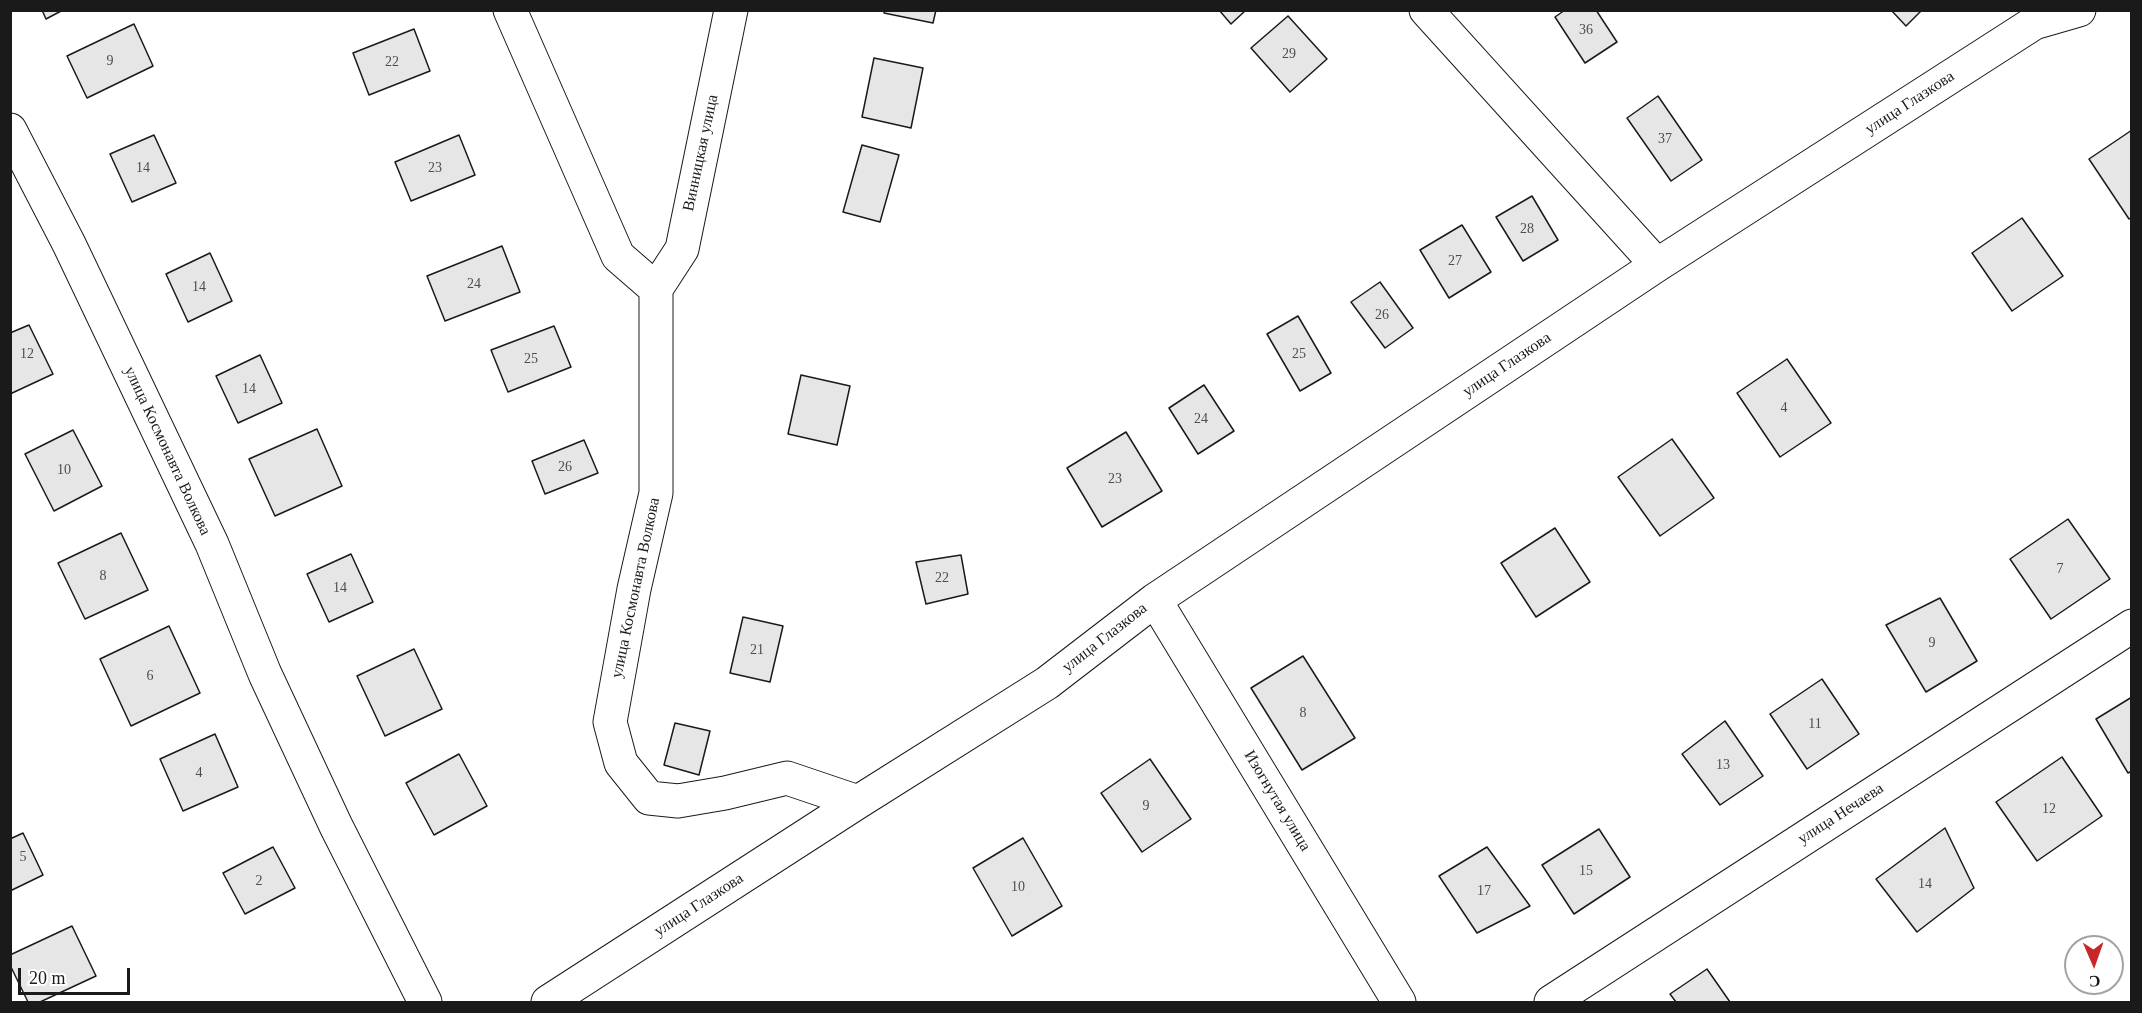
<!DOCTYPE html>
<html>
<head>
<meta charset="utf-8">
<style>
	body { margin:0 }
	#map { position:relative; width:2142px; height:1013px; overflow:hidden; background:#fff; font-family:Georgia,serif }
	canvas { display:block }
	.frame { position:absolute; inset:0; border:12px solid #1a1a1a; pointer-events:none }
	.north { position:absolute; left:2064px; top:935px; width:60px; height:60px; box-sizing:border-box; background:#fff; border:2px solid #a3a3a3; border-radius:50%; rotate:178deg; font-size:16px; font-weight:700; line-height:24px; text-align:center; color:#1a1a1a }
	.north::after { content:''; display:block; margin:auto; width:21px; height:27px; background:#c62828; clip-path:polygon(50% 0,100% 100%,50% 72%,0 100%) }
	.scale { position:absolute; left:18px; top:968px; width:112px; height:27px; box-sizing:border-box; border:3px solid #1a1a1a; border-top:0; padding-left:8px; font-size:18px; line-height:21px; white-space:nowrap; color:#1a1a1a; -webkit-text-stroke:4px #fff; paint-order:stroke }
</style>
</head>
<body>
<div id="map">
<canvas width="2142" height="1013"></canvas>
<div class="frame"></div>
<div class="north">С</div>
<div class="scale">20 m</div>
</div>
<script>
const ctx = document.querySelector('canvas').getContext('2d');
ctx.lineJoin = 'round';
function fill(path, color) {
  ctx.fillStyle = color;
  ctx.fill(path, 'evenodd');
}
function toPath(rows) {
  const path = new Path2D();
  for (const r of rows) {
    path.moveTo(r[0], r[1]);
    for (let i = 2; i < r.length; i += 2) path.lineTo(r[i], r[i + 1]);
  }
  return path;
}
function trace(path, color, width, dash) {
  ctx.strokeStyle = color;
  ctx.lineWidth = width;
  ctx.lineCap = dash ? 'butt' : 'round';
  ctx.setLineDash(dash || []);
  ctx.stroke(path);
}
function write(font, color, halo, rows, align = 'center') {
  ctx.font = font + ' Georgia,serif';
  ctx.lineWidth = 4.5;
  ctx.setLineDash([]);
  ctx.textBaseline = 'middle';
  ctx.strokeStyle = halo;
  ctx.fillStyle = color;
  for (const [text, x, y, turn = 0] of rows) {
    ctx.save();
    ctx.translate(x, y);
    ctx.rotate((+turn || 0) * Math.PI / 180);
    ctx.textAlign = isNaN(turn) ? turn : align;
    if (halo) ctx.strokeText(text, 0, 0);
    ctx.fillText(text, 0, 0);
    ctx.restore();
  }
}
const building = toPath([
	[42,10,63,10,46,19,42,10],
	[885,10,936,10,933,23,884,13,885,10],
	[1219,10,1246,10,1231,24,1219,10],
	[1565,10,1596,10,1617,42,1585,63,1555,17,1565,10],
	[1891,10,1922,10,1906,26,1891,10],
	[1288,16,1327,59,1290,92,1251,48,1288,16],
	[134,24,153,66,87,98,67,56,134,24],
	[414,29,430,71,369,95,353,53,414,29],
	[874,58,923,68,911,128,862,117,874,58],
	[1658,96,1702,160,1671,181,1627,118,1658,96],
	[2132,130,2132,217,2129,219,2089,159,2132,130],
	[154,135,176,183,132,202,110,154,154,135],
	[459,135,475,175,411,201,395,162,459,135],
	[862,145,899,155,880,222,843,212,862,145],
	[1532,196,1558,240,1523,261,1496,217,1532,196],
	[2022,218,2063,276,2012,311,1972,253,2022,218],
	[1462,225,1491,272,1449,298,1420,250,1462,225],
	[502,246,520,292,445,321,427,276,502,246],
	[210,253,232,301,188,322,166,274,210,253],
	[1380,282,1413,328,1385,348,1351,302,1380,282],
	[1298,316,1331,373,1300,391,1267,334,1298,316],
	[29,325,53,374,10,394,10,333,29,325],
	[554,326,571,367,508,392,491,350,554,326],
	[260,355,282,403,238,423,216,376,260,355],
	[1787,359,1831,423,1780,457,1737,393,1787,359],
	[801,375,850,386,837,445,788,434,801,375],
	[1204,385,1234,431,1198,454,1169,408,1204,385],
	[317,429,342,486,275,516,249,459,317,429],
	[73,430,102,486,54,511,25,454,73,430],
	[1126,432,1162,491,1102,527,1067,468,1126,432],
	[1672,439,1714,498,1660,536,1618,477,1672,439],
	[584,440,598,473,545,494,532,461,584,440],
	[2068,519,2110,579,2051,619,2010,559,2068,519],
	[1555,528,1590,582,1536,617,1501,563,1555,528],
	[121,533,148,590,85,619,58,563,121,533],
	[351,554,373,602,329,622,307,574,351,554],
	[961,555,968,594,926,604,916,562,961,555],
	[1940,598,1977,661,1926,692,1886,625,1940,598],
	[743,617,783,626,770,682,730,673,743,617],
	[169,626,200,693,131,726,100,659,169,626],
	[414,649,442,709,385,736,357,676,414,649],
	[1303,656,1355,738,1302,770,1251,688,1303,656],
	[1822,679,1859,734,1807,769,1770,714,1822,679],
	[2132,697,2132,771,2128,773,2096,719,2132,697],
	[1725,721,1763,776,1720,805,1682,754,1725,721],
	[675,723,710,731,699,775,664,765,675,723],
	[215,734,238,787,183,811,160,759,215,734],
	[459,754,487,806,434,835,406,783,459,754],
	[2062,757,2102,816,2037,861,1996,802,2062,757],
	[1150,759,1191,819,1142,852,1101,793,1150,759],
	[1945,828,1974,888,1917,932,1876,879,1945,828],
	[1599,829,1630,877,1574,914,1542,865,1599,829],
	[23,833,43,875,10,891,10,839,23,833],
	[1023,838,1062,906,1012,936,973,868,1023,838],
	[273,847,295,888,245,914,223,873,273,847],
	[1487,847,1530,906,1477,933,1439,876,1487,847],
	[72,926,96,976,40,1002,28,1002,10,965,10,955,72,926],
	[1707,969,1730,1002,1676,1002,1670,994,1707,969]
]);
fill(building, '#e6e6e6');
trace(building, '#1a1a1a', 1.5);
const minor = toPath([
	[510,10,618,256,656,289,656,493,634,589,610,722,621,763,649,798,678,801,725,793,787,778,858,802],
	[1426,10,1657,265],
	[10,130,69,244,212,544,265,674,336,826,425,1002],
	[656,289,682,249,731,10],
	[1155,600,1399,1002],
	[548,1002,858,802,1047,683,1155,600,1657,265,2034,23,2079,10],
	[1551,1002,2132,626]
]);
trace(minor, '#1a1a1a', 35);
trace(minor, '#fff', 33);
write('14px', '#4d4d4d', null, [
	["36",1586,30],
	["29",1289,54],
	["9",110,61],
	["22",392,62],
	["37",1665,139],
	["14",143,168],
	["23",435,168],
	["28",1527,229],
	["27",1455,261],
	["24",474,284],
	["14",199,287],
	["26",1382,315],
	["12",27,354],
	["25",1299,354],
	["25",531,359],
	["14",249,389],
	["4",1784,408],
	["24",1201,419],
	["26",565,467],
	["10",64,470],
	["23",1115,479],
	["7",2060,569],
	["8",103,576],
	["22",942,578],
	["14",340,588],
	["9",1932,643],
	["21",757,650],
	["6",150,676],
	["8",1303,713],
	["11",1815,724],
	["13",1723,765],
	["4",199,773],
	["9",1146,806],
	["12",2049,809],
	["5",23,857],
	["15",1586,871],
	["2",259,881],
	["14",1925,884],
	["10",1018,887],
	["17",1484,891]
]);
write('16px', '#1a1a1a', '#fff', [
	["улица Глазкова",1910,103,-33],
	["Винницкая улица",701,153,-78],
	["улица Глазкова",1507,365,-34],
	["улица Космонавта Волкова",167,451,65],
	["улица Космонавта Волкова",636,588,-78],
	["улица Глазкова",1105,638,-38],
	["Изогнутая улица",1277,801,59],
	["улица Нечаева",1841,814,-33],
	["улица Глазкова",699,905,-33]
]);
</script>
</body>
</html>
